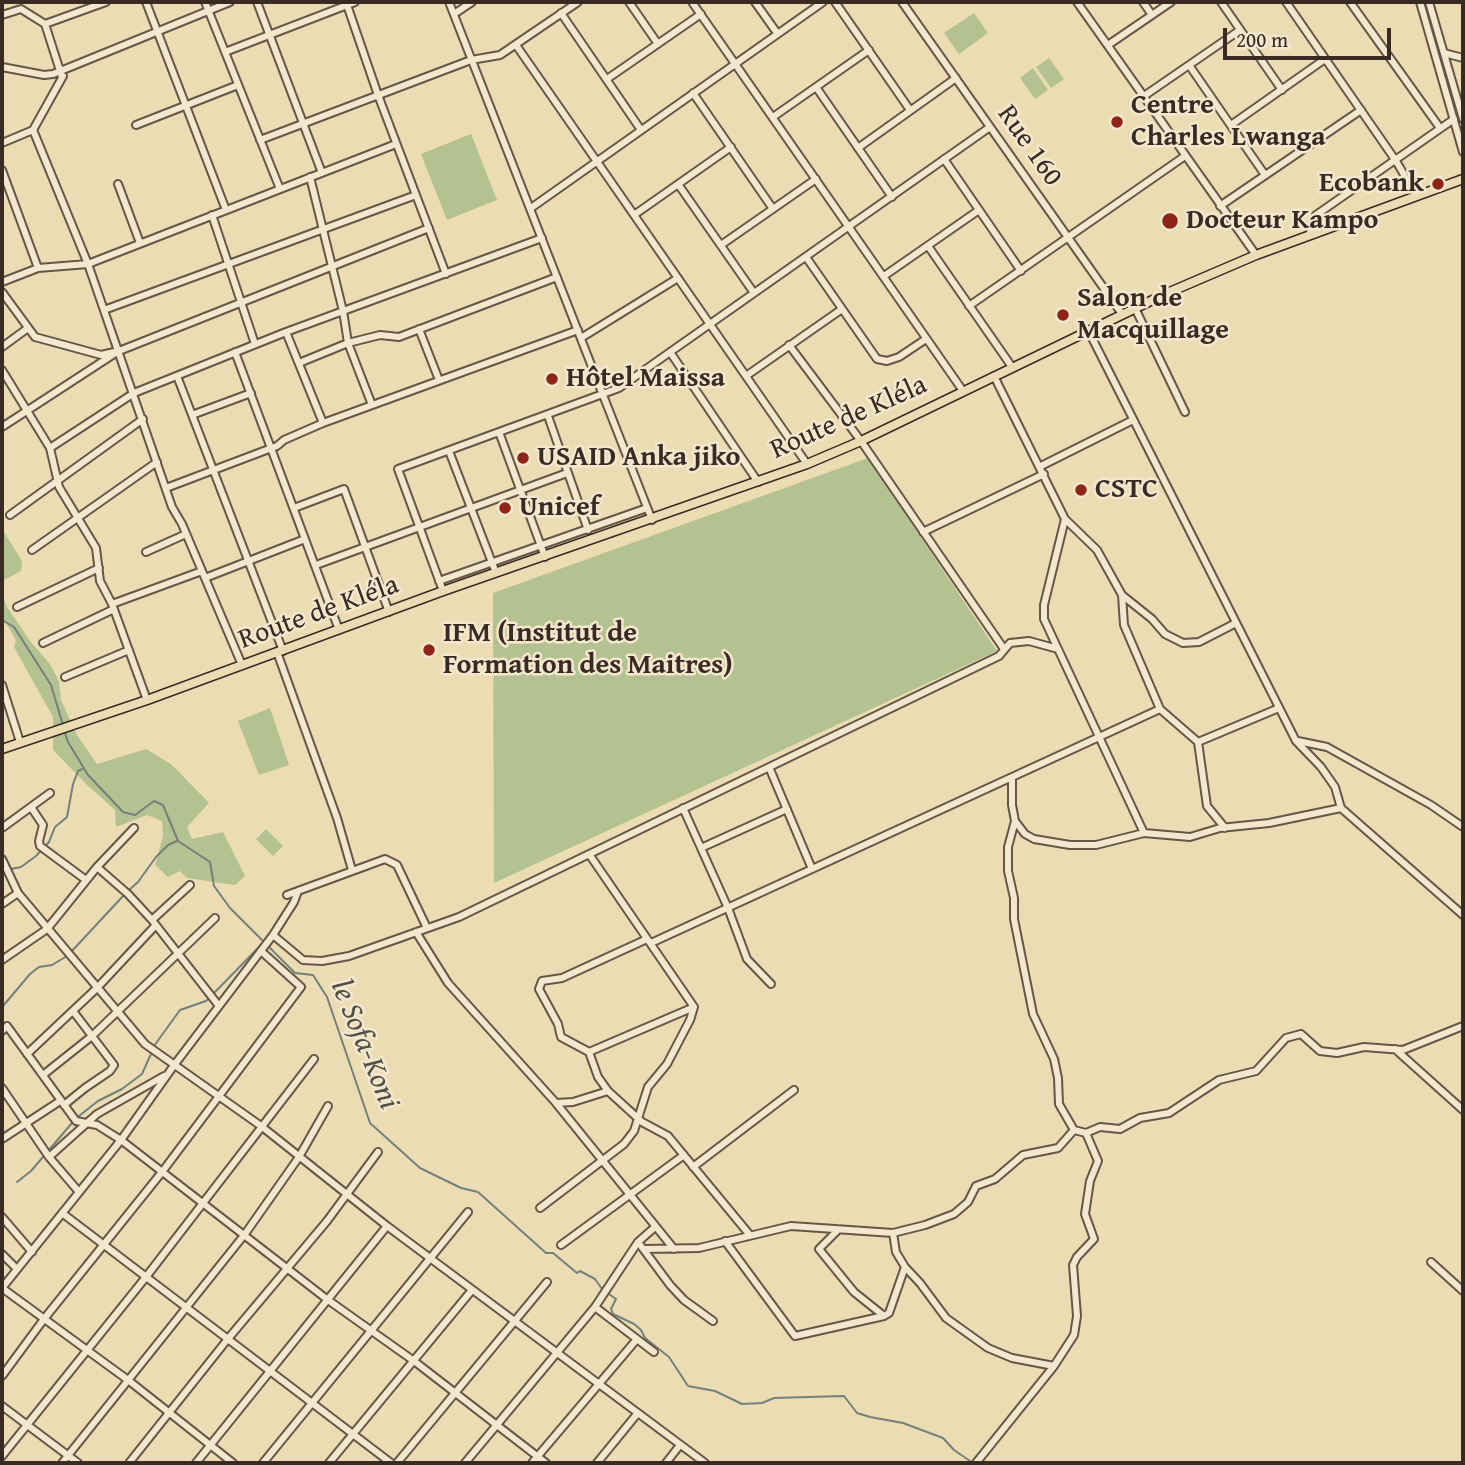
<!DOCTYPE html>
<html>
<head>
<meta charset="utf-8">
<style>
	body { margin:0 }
	#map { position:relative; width:1465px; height:1465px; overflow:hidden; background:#ecdcb4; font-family:"Gentium Book Plus",serif }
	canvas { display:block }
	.frame { position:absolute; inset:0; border:4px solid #3a2a24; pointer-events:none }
	.scale { position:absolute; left:1223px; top:28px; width:168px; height:32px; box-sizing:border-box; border:4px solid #3a2a24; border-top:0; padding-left:9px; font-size:21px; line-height:24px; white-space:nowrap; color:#3a2a24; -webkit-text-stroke:5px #f3e8ce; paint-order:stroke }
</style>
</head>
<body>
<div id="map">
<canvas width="1465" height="1465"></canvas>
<div class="frame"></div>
<div class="scale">200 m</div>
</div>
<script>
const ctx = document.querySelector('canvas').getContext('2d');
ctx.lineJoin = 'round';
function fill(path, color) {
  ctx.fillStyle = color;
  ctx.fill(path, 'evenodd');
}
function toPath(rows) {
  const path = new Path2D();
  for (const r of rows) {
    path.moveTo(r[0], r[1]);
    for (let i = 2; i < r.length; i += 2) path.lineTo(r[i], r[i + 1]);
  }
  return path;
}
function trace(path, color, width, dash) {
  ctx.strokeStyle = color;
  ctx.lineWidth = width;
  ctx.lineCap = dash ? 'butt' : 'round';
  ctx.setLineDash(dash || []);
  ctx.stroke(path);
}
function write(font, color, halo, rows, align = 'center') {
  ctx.font = font + ' "Gentium Book Plus",serif';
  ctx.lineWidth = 5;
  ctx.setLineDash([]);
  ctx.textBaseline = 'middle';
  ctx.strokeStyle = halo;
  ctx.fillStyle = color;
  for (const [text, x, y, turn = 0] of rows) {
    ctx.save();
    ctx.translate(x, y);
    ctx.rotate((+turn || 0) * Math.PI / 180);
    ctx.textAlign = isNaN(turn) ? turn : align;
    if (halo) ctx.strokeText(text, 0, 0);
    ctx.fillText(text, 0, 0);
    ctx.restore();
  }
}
fill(toPath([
	[974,13,988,33,959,54,944,33],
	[1049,58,1064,79,1051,88,1036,67],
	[1033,68,1048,90,1035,99,1020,78],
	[471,134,497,200,447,220,421,154],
	[868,458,997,651,494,883,493,593],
	[2,529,22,561,21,571,2,581],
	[2,595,7,607,30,641,50,664,59,681,61,700,77,735,97,764,146,749,171,764,209,803,187,827,192,839,223,832,245,876,235,885,187,878,180,871,168,877,155,865,163,836,162,821,147,815,116,827,115,810,87,785,53,750,53,717,14,647,16,640,6,623,2,622],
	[270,708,289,765,259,775,238,721],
	[266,829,283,846,273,856,256,839]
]), '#b4c190');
trace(toPath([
	[2,620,14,627,51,685,63,725],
	[64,730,68,742,88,775,123,812,135,815,154,801,163,805,178,841,210,862,214,886,230,908,295,973,313,975,327,997,370,1123,420,1168,461,1188,478,1192,546,1253,553,1253,577,1273,580,1271,595,1279,602,1289,616,1299,611,1309,613,1314,634,1324,641,1330,645,1338,669,1357,688,1386,715,1391,742,1404,762,1403,774,1398,844,1396,857,1413,870,1417,903,1423,943,1438,954,1450,973,1463],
	[11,869,21,867,36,856,49,842,55,827,67,817,73,784,78,771,82,769],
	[128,891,138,882,156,857,168,845,177,841],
	[71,952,124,895],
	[213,994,263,943],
	[2,1022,3,1006,30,974,39,967,52,965,67,956],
	[154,1046,180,1010,206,1001,209,998],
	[79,1116,98,1101,122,1089,142,1074,151,1054],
	[17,1182,31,1171,72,1123]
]), '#74807b', 2);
const minor = toPath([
	[146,2,226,210],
	[205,2,280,189],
	[257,2,322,173],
	[346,2,378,95,446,274],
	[449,2,652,520],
	[629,2,658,44],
	[692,2,963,391],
	[755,2,777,33],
	[835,2,910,110],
	[902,2,1122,314],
	[1077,2,1256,255],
	[1143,2,1152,15],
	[1221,2,1282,90],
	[1286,2,1396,161,1416,195],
	[1350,2,1440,128],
	[1420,2,1463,152],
	[1429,2,1463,119],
	[561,13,641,130],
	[454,14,472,2],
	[2,15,21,9,45,24,62,77],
	[45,24,106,2],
	[516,45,807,464],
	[1108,45,1171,2],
	[225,52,355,2],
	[1444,53,1463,58],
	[1189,65,1265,175],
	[2,67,44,75,53,74,230,2],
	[607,79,701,14],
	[816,87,892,197],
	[693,93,773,209],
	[1144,96,1240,30],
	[773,117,869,50],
	[136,125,238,85],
	[1231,125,1325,59],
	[33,130,88,264,172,507,182,524,242,665],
	[260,140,471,60,500,55,578,2],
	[2,143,33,130,63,76],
	[858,148,956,78],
	[944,159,1021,271],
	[2,170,38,268,2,282],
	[310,177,343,311,348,343,372,405],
	[118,184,140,243],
	[678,184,754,293],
	[1220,206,1361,110],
	[531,208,823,2],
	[212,215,255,344],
	[634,215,731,147],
	[1309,235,1316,215,1454,119],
	[721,245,816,179],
	[928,246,1012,367],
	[806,257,877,359,887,361,899,357,926,339],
	[38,268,88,264,396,144],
	[884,276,979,210],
	[2,292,35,337,101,355,119,351,429,228],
	[969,306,1185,156],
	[1135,308,1185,412],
	[104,310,416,195],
	[419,329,439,380],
	[1088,330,1296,741,1321,767,1335,787,1341,808],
	[286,332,323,423],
	[581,338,678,278],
	[789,345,861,441,1004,649],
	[2,347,28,328],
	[235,352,339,630],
	[670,352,758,482],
	[299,363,348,343,380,335,399,337,557,277],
	[2,370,50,448,59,487,96,548,100,581,112,604,147,700],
	[177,376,283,651],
	[746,376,842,309],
	[994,376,1065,519,1097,550,1122,595,1152,619,1165,634,1183,643,1199,642,1236,623],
	[192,415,251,393],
	[548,416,588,530],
	[2,427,114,354],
	[499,432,545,557],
	[50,448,134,393,286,332,542,238],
	[449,451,496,573],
	[1041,466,1133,420],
	[166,488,277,446,284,440,323,423,578,330],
	[294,508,344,489,389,612],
	[10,515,143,419],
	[1065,519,1044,605,1044,619,1144,833],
	[923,532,1044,474],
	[32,550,157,462],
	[146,552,186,534],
	[316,565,567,473],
	[205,578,305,539],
	[439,581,647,508],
	[443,591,398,469,619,388,990,127],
	[1122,595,1124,625,1160,709,1198,742,1207,806,1225,828],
	[112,604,202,571],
	[17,607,99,568],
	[43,643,114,609],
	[277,652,337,818,352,870],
	[65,677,129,650],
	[2,685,20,742],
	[1298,741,1327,747,1431,805,1463,827],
	[1198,742,1279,708],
	[769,767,812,869],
	[1012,777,1012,805,1015,821,1008,847,1008,871,1014,898,1014,919,1033,1014,1054,1059,1058,1078,1059,1104,1074,1130],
	[31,807,43,825,39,841,40,846,86,880],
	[683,808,728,908,747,959,771,984],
	[1341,808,1463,915],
	[1015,821,1025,834,1034,839,1070,845,1096,845,1144,833,1190,837,1220,828,1269,823,1341,808],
	[2,828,50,793],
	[701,848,787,809],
	[2,859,18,893,145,1044,261,1126,387,1226,705,1463],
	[97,867,128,894,152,920,219,1006],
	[287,895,385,859,397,865,427,928],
	[2,904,18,893],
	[152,920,190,885],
	[416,932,448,983,556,1103,674,1249],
	[273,935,303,960,322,961,349,956,459,917,999,656,1010,643,1029,641,1058,649],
	[647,939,562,978,542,981,539,989,558,1024,561,1037,589,1052,598,1077,608,1091,642,1122,668,1136,749,1234],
	[651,943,1160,709],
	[2,960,47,929,97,867,134,828],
	[2,1031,7,1026,76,1121,97,1125,121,1140,328,1300,414,1361,546,1463],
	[1395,1049,1463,1110],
	[589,1052,694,1007],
	[27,1054,97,988,155,926],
	[43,1075,92,1036,215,918],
	[2,1088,49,1157,79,1192],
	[556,1103,573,1102,608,1091],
	[64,1105,85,1088,110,1071,114,1065,73,1011],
	[2,1139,60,1101],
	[49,1157,97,1114,164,1076],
	[693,1167,794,1090],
	[540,1208,624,1144,634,1131,648,1087,667,1064,690,1020,694,1007,589,854],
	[62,1213,391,1463],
	[2,1217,32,1252],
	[837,1231,819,1249,854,1292,884,1316,889,1313,905,1267],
	[893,1233,896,1252,905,1267,920,1283,946,1318,988,1348,1012,1358,1054,1366,976,1463],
	[725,1241,795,1336,884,1316],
	[638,1242,670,1285,684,1300,713,1321],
	[561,1245,684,1155],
	[645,1249,699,1248,791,1226,893,1233,925,1225,954,1214,968,1202,976,1186,995,1179,1023,1155,1058,1148,1074,1130,1086,1133,1100,1127,1120,1129,1140,1118,1169,1113,1219,1080,1256,1071,1286,1038,1301,1034,1320,1051,1337,1053,1364,1047,1403,1050,1463,1026],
	[2,1254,17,1269],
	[1431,1262,1463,1291],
	[2,1288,121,1140,175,1064,273,935,294,902,298,891],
	[2,1288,128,1380,233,1463],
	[595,1307,654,1352],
	[1054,1366,1074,1335,1077,1316,1073,1265,1077,1257,1094,1239,1085,1214,1090,1181,1098,1161,1086,1133],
	[2,1376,44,1319,162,1172,301,987,261,951],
	[2,1406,78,1463],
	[2,1456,146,1277,314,1059],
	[62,1463,245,1234,299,1157,328,1106],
	[129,1463,227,1340,327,1221,378,1152],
	[196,1463,387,1226],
	[263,1463,468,1212],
	[329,1463,472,1290],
	[397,1463,547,1282],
	[465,1463,595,1307,638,1242,655,1227],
	[532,1463,637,1339],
	[597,1463,637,1414],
	[666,1463,680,1445]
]);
const major = toPath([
	[2,749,147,700,443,591,807,464,861,441,1165,294,1256,255,1463,179]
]);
trace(minor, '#665648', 10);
trace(major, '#3a2a24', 11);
trace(minor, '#f3e8ce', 6);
trace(major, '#ecdcb4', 8);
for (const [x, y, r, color] of [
	[1117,122,7,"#8f2418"],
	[1438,184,7,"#8f2418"],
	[1170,221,9,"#8f2418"],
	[1063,315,7,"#8f2418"],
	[552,379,7,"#8f2418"],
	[523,458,7,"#8f2418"],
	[1081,490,7,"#8f2418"],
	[505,508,7,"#8f2418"],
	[429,650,7,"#8f2418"]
]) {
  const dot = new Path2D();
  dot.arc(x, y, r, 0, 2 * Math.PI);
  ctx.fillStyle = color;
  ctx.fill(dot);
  trace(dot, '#f3e8ce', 2.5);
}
write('bold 28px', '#3a2a24', '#f3e8ce', [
	["Centre",1131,106],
	["Charles Lwanga",1131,138],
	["Ecobank",1424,184,"right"],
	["Docteur Kampo",1186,221],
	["Salon de",1077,299],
	["Macquillage",1077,331],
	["Hôtel Maissa",566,379],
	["USAID Anka jiko",537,458],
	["CSTC",1095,490],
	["Unicef",519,508],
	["IFM (Institut de",443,634],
	["Formation des Maitres)",443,666]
], 'left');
write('28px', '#3a2a24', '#f3e8ce', [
	["Rue 160",1029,146,55],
	["Route de Kléla",849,418,-24],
	["Route de Kléla",319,613,-20]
]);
write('italic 30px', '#524e48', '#f3e8ce', [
	["le Sofa-Koni",364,1045,68]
]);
</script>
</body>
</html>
